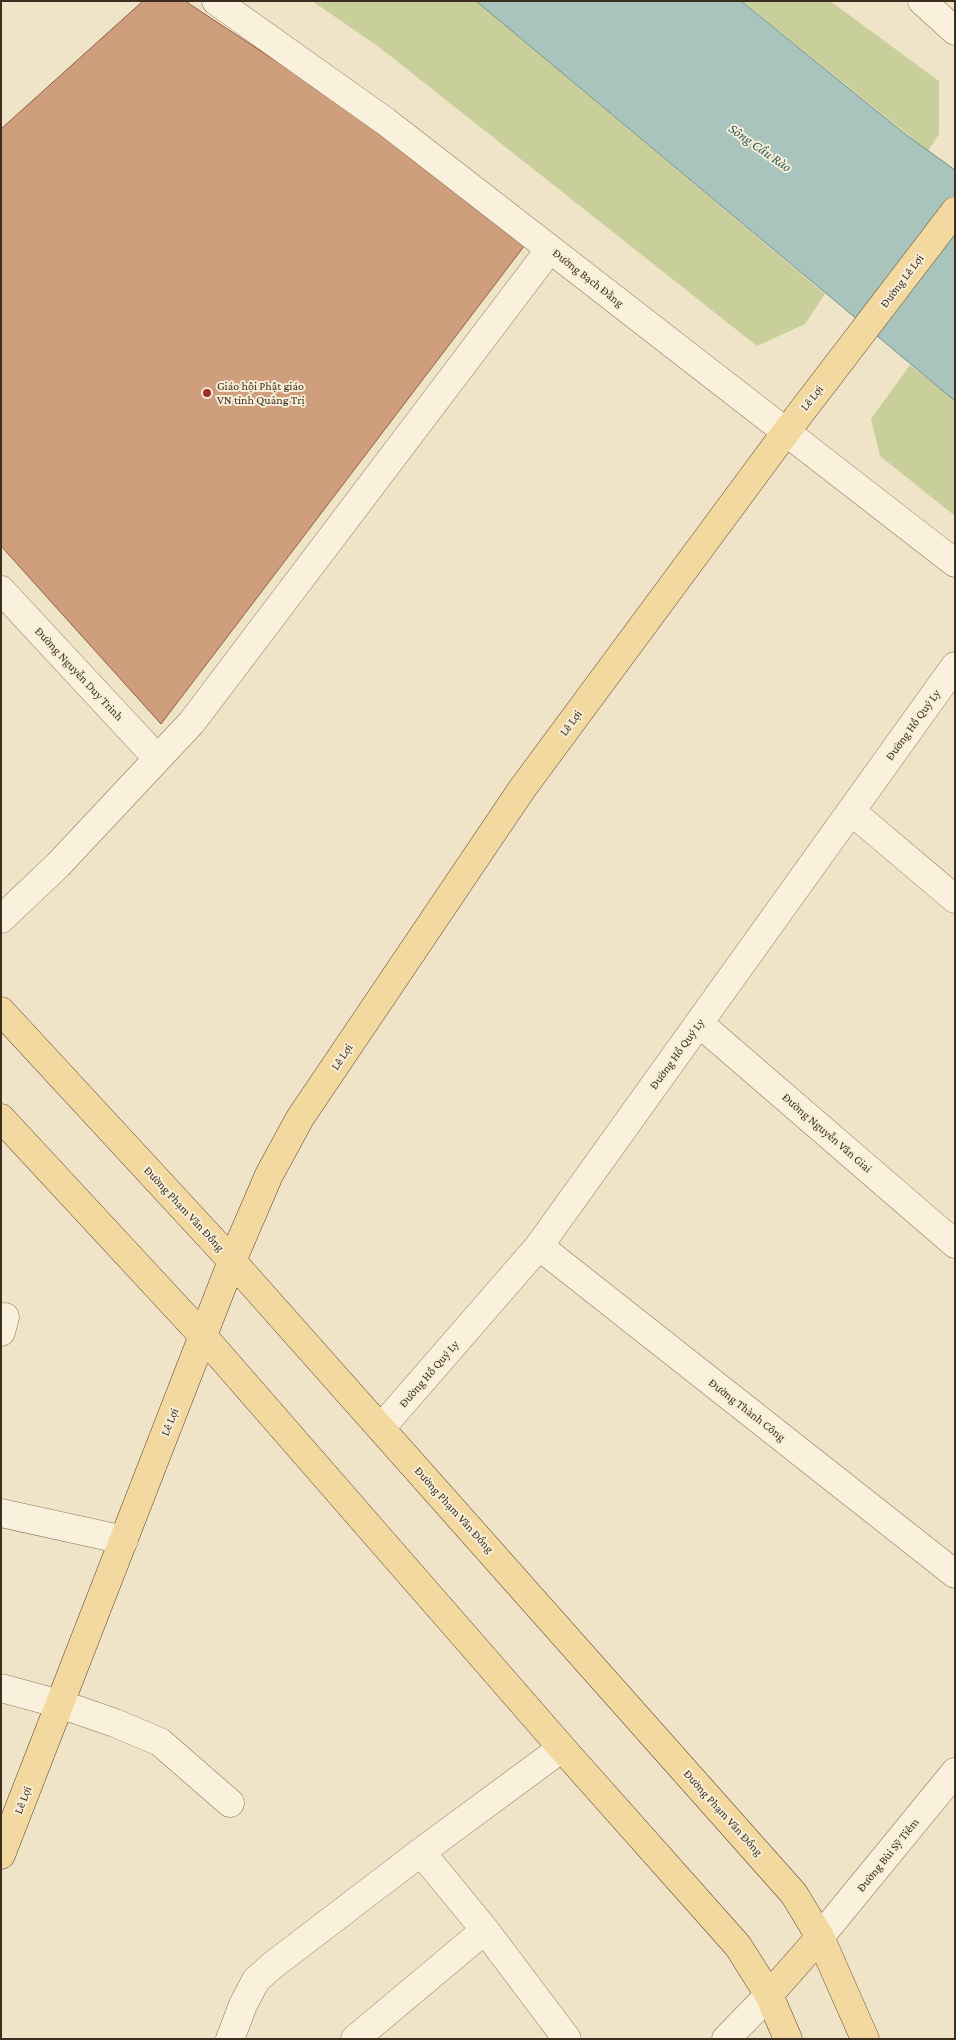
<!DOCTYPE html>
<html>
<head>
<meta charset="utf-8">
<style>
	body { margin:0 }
	#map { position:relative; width:956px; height:2040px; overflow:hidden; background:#f0e4c8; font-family:"Crimson Pro",serif }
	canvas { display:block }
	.frame { position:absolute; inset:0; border:2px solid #3d2e20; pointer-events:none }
</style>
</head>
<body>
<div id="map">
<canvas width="956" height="2040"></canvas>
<div class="frame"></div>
</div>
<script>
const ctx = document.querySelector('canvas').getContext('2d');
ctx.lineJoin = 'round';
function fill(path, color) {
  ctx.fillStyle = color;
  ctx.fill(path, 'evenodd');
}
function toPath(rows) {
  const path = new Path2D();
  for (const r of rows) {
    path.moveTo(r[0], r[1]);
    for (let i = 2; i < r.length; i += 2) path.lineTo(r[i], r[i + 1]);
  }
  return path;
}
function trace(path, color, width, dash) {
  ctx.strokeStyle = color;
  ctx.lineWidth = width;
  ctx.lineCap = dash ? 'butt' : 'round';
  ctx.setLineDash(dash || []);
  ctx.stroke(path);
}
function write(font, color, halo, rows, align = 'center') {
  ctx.font = font + ' "Crimson Pro",serif';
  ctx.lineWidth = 4;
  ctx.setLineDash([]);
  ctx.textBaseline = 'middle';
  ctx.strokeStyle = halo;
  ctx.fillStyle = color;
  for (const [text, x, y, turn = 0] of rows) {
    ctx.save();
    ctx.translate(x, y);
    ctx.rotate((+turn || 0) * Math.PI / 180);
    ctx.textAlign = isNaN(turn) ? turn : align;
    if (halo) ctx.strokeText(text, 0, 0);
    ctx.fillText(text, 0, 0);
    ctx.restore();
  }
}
fill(toPath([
	[312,1,476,1,825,294,805,324,757,346,379,47],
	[742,1,830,1,939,81,939,134,928,151],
	[910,365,955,401,955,516,880,456,871,419]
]), '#c9cf9b');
const water = toPath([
	[476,1,741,1,905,134,955,170,955,401,476,1]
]);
fill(water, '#a9c4bc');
trace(water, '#6f938a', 1);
const building = toPath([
	[143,1,185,1,379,129,528,241,161,724,1,546,1,129,143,1]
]);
fill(building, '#cf9f7d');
trace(building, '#8d5f41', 1);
const minor = toPath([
	[216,1,385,121,955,563],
	[922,1,955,31],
	[1,590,157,758],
	[851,811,955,899],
	[1,919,58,865,192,722,550,249],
	[699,1023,955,1244],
	[539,1246,955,1574],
	[1,1332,5,1317],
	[381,1428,539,1246,955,666],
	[1,1513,124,1540],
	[1,1688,60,1704,115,1723,160,1742,230,1803],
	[421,1852,485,1930,567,2039],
	[820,1937,955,1772],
	[230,2039,243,2005,256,1980,273,1965,421,1852,562,1748],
	[355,2039,485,1930],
	[726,2039,769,1995]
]);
const major = toPath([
	[1,1011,232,1261,794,1894,820,1937,865,2039],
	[1,1118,203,1336,562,1748,738,1946,769,1995,788,2039],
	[1,1855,232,1261,269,1175,300,1118,522,789,786,432,955,211],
	[769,1995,820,1937]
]);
trace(minor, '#8d765c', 29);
trace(major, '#5b4430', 29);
trace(minor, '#faf1dc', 28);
trace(major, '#f3d9a0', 28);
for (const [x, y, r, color] of [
	[207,393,5,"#9e2a2b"]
]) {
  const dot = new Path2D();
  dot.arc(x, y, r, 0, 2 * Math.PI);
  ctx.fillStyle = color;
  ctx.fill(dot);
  trace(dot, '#f7eed8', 2);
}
write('12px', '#3d2e20', '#f7eed8', [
	["Đường Bạch Đằng",588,278,38],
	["Đường Lê Lợi",902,281,-53],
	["Lê Lợi",812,398,-52],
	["Đường Nguyễn Duy Trinh",79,674,47],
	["Lê Lợi",571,723,-54],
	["Đường Hồ Quý Ly",913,725,-54],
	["Đường Hồ Quý Ly",677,1054,-54],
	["Lê Lợi",342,1057,-56],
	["Đường Nguyễn Văn Giai",827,1133,41],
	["Đường Phạm Văn Đồng",184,1209,47],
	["Đường Hồ Quý Ly",429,1374,-49],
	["Đường Thành Công",747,1410,38],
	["Lê Lợi",170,1422,-68],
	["Đường Phạm Văn Đồng",454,1510,48],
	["Lê Lợi",23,1800,-69],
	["Đường Phạm Văn Đồng",723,1813,48],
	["Đường Bùi Sỹ Tiêm",888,1855,-51]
]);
write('12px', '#3d2e20', '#f7eed8', [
	["Giáo hội Phật giáo",217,386],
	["VN tỉnh Quảng Trị",217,400]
], 'left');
write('italic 14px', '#2f5d5a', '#f7eed8', [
	["Sông Cầu Rào",760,148,35]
]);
</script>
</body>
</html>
